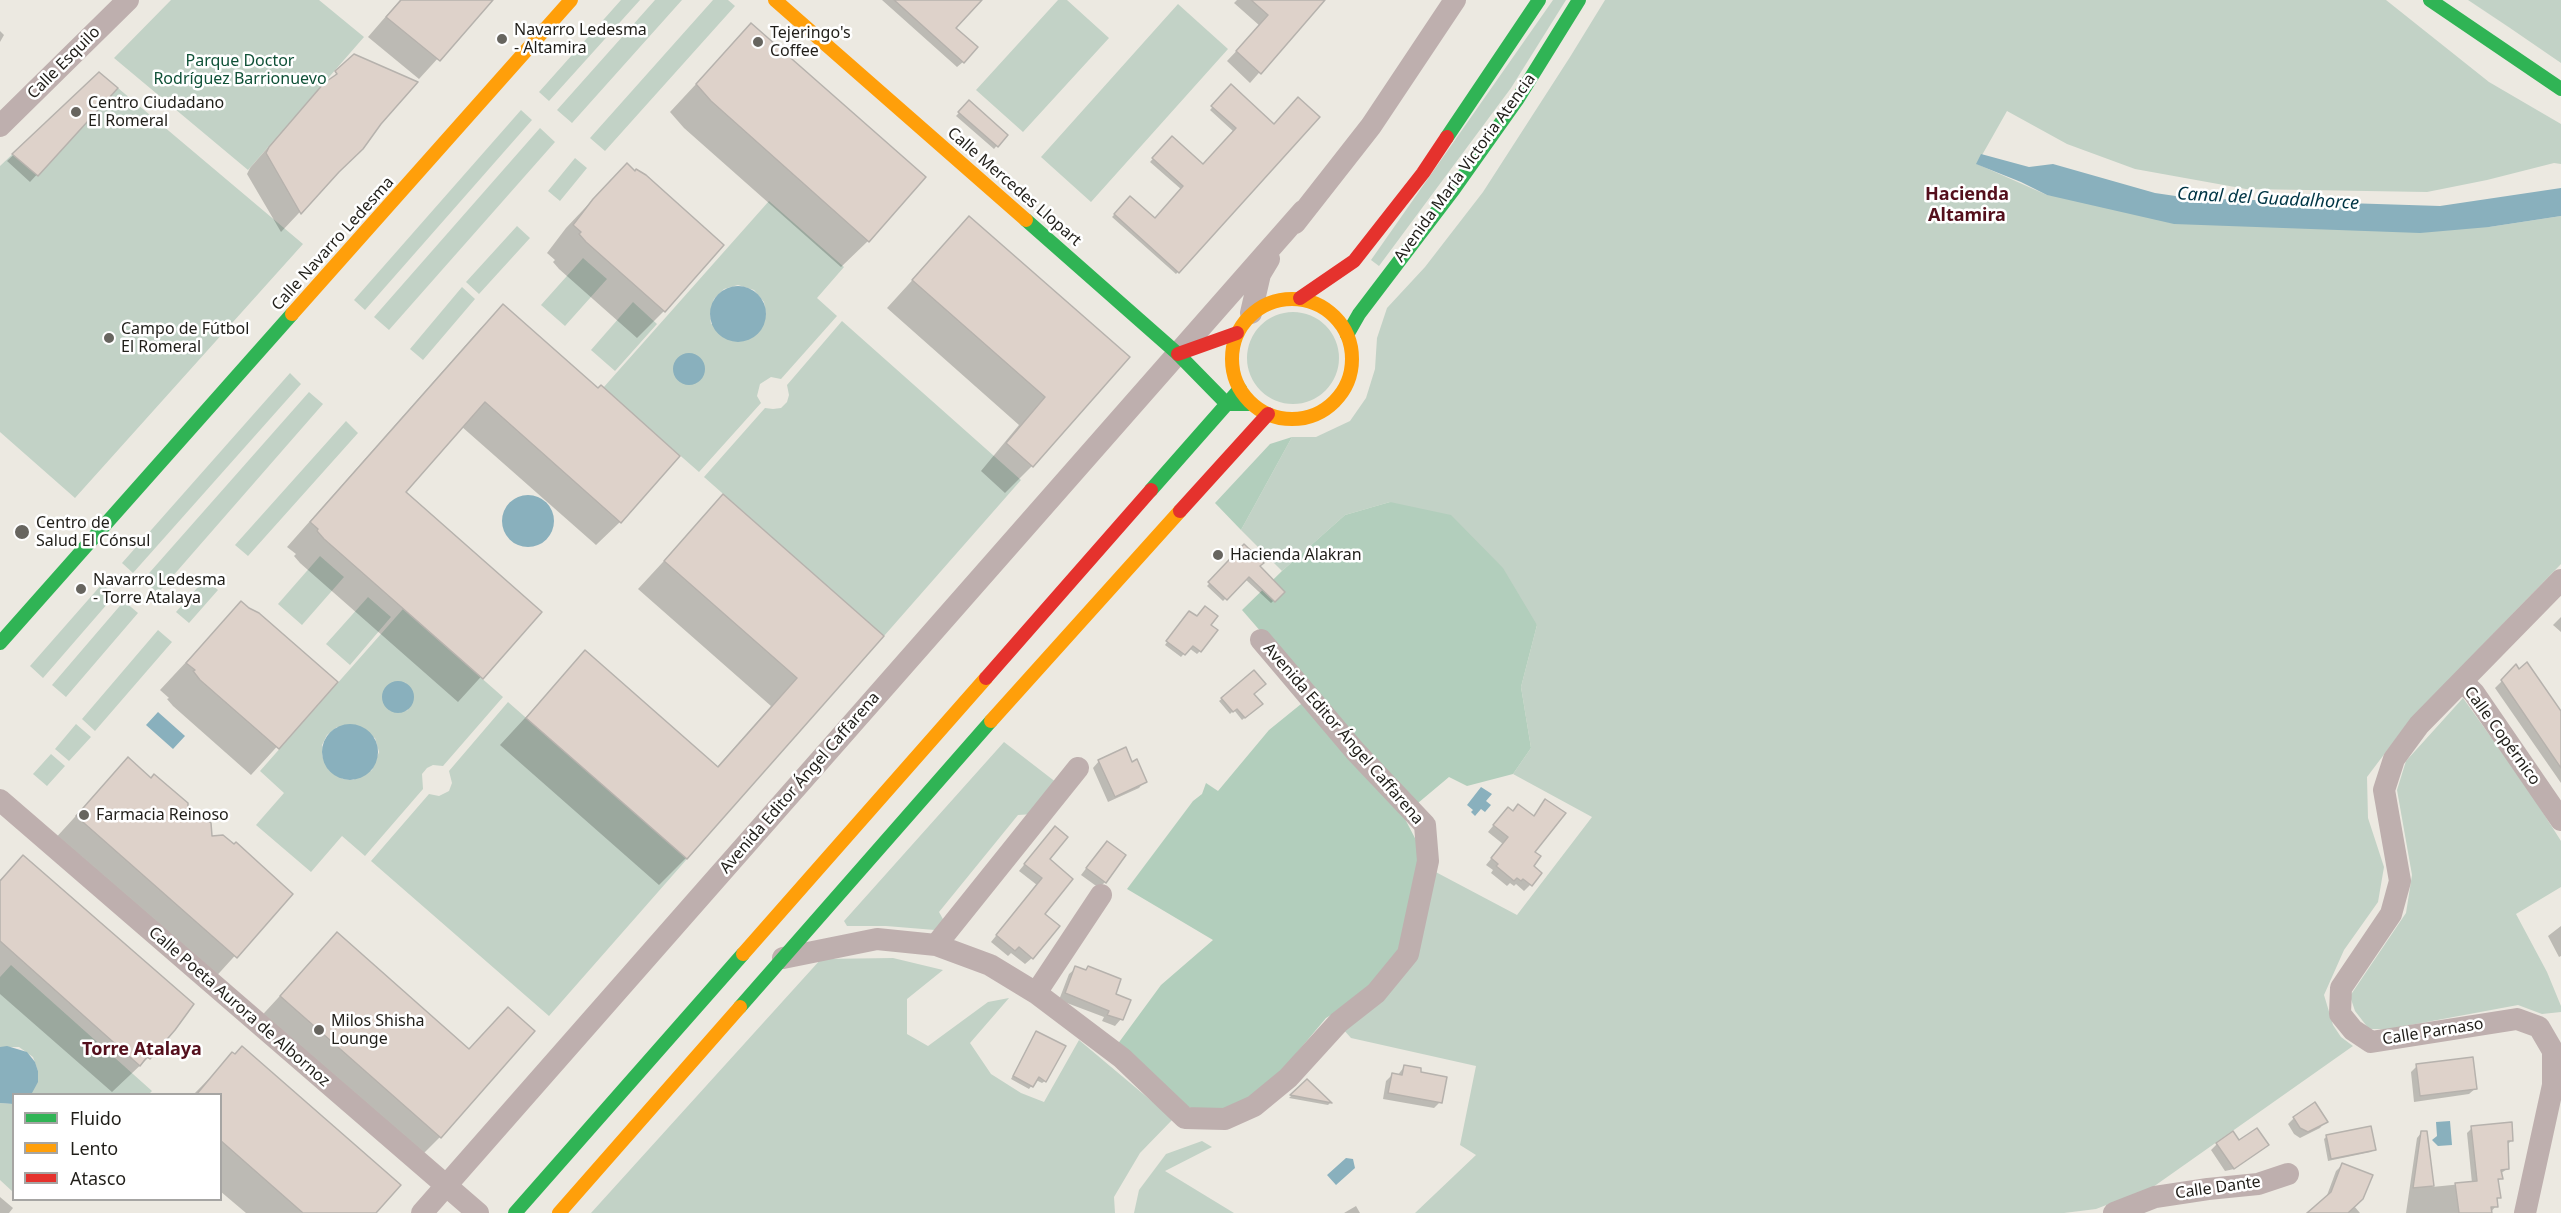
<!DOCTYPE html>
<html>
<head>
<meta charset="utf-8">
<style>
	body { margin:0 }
	#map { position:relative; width:2561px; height:1213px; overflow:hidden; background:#ece9e1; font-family:"Noto Sans",sans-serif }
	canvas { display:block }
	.legend { position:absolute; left:12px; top:1093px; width:210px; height:108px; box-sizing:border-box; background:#fff; border:2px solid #a6a5a3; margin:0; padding:8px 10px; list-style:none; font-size:18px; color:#201e19 }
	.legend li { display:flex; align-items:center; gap:12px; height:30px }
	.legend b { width:30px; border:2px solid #a6a5a3 }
</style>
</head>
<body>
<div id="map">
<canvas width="2561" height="1213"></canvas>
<ul class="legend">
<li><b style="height:8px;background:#30b455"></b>Fluido</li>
<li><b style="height:8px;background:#ff9f0a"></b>Lento</li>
<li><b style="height:8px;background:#e5322d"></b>Atasco</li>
</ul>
</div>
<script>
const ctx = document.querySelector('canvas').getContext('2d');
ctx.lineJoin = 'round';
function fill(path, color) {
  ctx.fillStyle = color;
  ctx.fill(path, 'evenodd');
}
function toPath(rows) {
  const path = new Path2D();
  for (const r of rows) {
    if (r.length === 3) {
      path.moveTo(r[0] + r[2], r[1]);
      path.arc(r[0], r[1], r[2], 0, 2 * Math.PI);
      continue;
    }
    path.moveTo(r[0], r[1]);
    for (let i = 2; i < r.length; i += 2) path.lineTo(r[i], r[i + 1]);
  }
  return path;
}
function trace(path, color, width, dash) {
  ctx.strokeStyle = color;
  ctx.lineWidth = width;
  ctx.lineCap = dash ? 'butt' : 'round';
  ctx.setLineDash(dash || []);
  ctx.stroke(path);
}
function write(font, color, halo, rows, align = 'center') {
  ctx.font = font + ' "Noto Sans",sans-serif';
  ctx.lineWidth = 5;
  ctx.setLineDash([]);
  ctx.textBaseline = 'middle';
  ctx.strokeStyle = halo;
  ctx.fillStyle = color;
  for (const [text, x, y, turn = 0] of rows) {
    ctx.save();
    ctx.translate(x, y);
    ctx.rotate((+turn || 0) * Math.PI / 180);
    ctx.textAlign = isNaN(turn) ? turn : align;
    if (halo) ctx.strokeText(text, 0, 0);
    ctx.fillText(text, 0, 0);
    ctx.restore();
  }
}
fill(toPath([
	[171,0,319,0,364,37,248,170,114,58],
	[621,0,640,0,549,101,539,92],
	[655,0,682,0,572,123,557,110],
	[713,0,728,0,735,6,605,151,590,138],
	[1058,0,1067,0,1109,38,1023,132,976,90],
	[1553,0,1566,0,1511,88,1379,266,1371,260],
	[1605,0,2386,0,2489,82,2561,124,2561,164,2554,163,2487,180,2427,192,2246,189,2135,169,2067,144,2007,111,1977,164,2047,195,2489,227,2561,216,2561,564,2410,720,2367,777,2368,818,2384,867,2378,902,2344,950,2324,995,2333,1025,2341,1037,2353,1046,2153,1187,2096,1209,2064,1213,1415,1213,1476,1155,1460,1145,1476,1066,1351,1038,1342,1028,1430,869,1517,915,1592,817,1513,774,1531,748,1521,687,1537,625,1390,502,1345,515,1282,571,1241,530,1292,437,1316,437,1350,421,1366,398,1375,369,1377,338,1387,308,1425,267,1483,192,1570,57],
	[2468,0,2561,0,2561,63,2510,28],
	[1178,4,1228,49,1091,202,1041,157],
	[99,72,303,244,75,498,0,432,0,166],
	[521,110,532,120,365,310,354,300],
	[540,128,555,142,389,330,374,317],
	[575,158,587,168,560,201,548,191],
	[769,201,844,267,817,298,837,316,781,379,771,377,760,384,757,396,761,403,699,472,603,388],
	[738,285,754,290,764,302,766,314,760,331,711,324,710,315,714,299,724,289],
	[517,226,530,238,479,294,466,282],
	[583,258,607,279,565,326,541,305],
	[462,287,475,299,423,360,410,349],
	[633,302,657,324,615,371,591,350],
	[1293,358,46],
	[842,321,1021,480,884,636,704,477,765,408,773,409,781,408,787,402,789,395,787,385],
	[290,373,301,384,133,573,122,563],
	[309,392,323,404,158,593,143,580],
	[346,421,358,433,248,556,235,545],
	[320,556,344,577,302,625,278,604],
	[205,579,218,590,189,623,176,612],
	[102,584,115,595,43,678,30,666],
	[368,597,391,617,350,665,326,644],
	[124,601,138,613,66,697,52,685],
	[403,609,503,697,443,766,433,765,427,768,422,774,423,789,365,856,342,836,311,872,256,825,284,793,260,771],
	[401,682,406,683,408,710,398,713,389,710,391,684],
	[337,727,375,738,379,752,372,770,353,780,343,779,329,770,322,756,322,745,327,735],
	[158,630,172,642,95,731,82,719],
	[2463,698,2526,786,2561,841,2561,887,2516,914,2547,972,2561,1006,2561,1012,2542,1014,2518,1005,2389,1029,2369,1029,2355,1011,2350,996,2406,913,2412,875,2397,790,2406,761],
	[508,702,687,859,549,1016,371,861,429,794,439,796,449,791,452,783,449,771],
	[76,724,91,737,69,761,55,749],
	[1004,742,1057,783,1033,814,1018,815,939,912,944,921,935,930,886,926,847,926,844,921],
	[51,754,65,766,47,786,33,774],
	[893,958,943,970,907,999,907,1034,928,1046,988,1002,1009,998,970,1043,991,1074,1021,1093,1044,1102,1079,1040,1173,1119,1140,1153,1114,1197,1115,1213,591,1213,821,959],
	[11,965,152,1091,149,1094,31,1094,38,1071,33,1057,19,1047,0,1047,0,977],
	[0,1103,13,1104,13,1192,0,1180],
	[1202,1141,1212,1147,1165,1171,1234,1213,1134,1213,1139,1190,1166,1154]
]), '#c2d2c6');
fill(toPath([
	[1292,437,1241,530,1215,503,1270,444],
	[1390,502,1451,515,1503,568,1537,625,1521,687,1531,748,1513,774,1467,786,1449,777,1418,803,1381,770,1242,610,1282,571,1345,515],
	[1306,700,1404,817,1417,842,1418,878,1401,951,1370,992,1326,1018,1264,1092,1235,1111,1202,1112,1178,1103,1117,1045,1161,985,1213,940,1127,889,1193,801,1202,794,1206,783,1218,791,1269,730]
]), '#b2cebc');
fill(toPath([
	[1981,154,2029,167,2053,164,2155,193,2189,198,2440,206,2561,188,2561,216,2489,227,2420,233,2174,224,2047,195,2021,182,1976,164],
	[738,314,28],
	[689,369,16],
	[528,521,26],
	[398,697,16],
	[158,712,185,736,173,749,146,725],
	[350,752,28],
	[1481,787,1492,794,1486,801,1491,805,1485,812,1481,809,1475,816,1471,812,1473,810,1467,805],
	[7,1046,27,1052,35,1062,38,1071,38,1082,32,1093,14,1094,13,1104,0,1103,0,1047],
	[2450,1121,2452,1145,2438,1146,2432,1140,2437,1136,2436,1122],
	[1346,1158,1353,1159,1355,1168,1336,1185,1327,1175]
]), '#89b0bd');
fill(toPath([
	[400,0,491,0,419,79,368,37],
	[882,0,966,0,954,28,963,62,957,67],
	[1237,0,1323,0,1250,83,1227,61,1260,26,1234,3],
	[751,25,868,241,841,267,684,128,670,112],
	[0,31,4,35,0,42],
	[354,56,330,180,281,232,247,174,250,168,305,105],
	[99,74,116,88,30,182,7,161],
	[1231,87,1274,126,1318,117,1176,274,1112,217,1130,198,1154,220,1182,190,1150,162,1172,138,1203,166,1234,132,1210,110],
	[969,102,1006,135,994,149,956,116],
	[600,192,664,311,637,338,559,269,553,262,555,260,547,253,566,228],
	[969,218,1128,358,1032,466,1005,493,981,471,1019,425,887,308],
	[503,306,620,522,596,545,461,426,403,492,540,612,458,702,300,563,294,556,296,554,287,547,479,330],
	[724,496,882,636,686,858,659,885,500,745,585,653,716,768,771,706,638,589],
	[1244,547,1258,566,1283,592,1271,603,1245,579,1223,601,1207,586],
	[241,603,336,682,251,775,173,706,167,699,169,698,160,690],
	[1186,615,1209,625,1200,651,1197,654,1189,648,1181,657,1165,645],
	[2561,617,2561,632,2553,625],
	[2516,667,2561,711,2561,783,2495,688],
	[1254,672,1252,694,1261,704,1242,720,1234,710,1230,714,1219,701],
	[128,759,201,821,211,837,291,894,211,982,52,842],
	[1099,761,1132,764,1145,781,1139,788,1108,802,1093,768],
	[1546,801,1533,852,1530,885,1524,891,1516,884,1514,886,1510,883,1507,886,1491,873,1493,870,1486,865,1503,844,1488,832,1502,815,1512,812,1533,817],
	[1048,835,1043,914,1032,958,1025,964,1011,953,1008,956,991,942,1037,885,1019,871],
	[1101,849,1105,882,1099,888,1081,875],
	[24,857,148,1058,112,1092,0,994,0,880],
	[2561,926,2561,956,2559,957,2548,936],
	[337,934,468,1050,533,1031,440,1137,413,1164,254,1024],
	[1076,968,1114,995,1121,1019,1115,1026,1102,1021,1104,1017,1059,1000,1069,974],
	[1034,1036,1045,1081,1042,1083,1036,1080,1029,1089,1011,1079],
	[233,1054,375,1213,246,1213,220,1191,220,1094,194,1094],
	[2417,1066,2476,1088,2469,1094,2414,1102,2411,1072],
	[1404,1067,1419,1073,1440,1102,1434,1108,1383,1099,1386,1081,1392,1075,1397,1076],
	[1307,1081,1330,1103,1328,1105,1289,1098],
	[2294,1118,2326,1121,2320,1128,2300,1138,2294,1134,2288,1124],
	[2472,1128,2512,1140,2507,1145,2507,1169,2500,1174,2501,1178,2497,1182,2499,1197,2496,1201,2496,1206,2490,1213,2406,1213,2417,1138,2422,1132,2425,1132,2432,1187,2472,1183,2467,1133],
	[2327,1136,2374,1149,2371,1152,2328,1161,2324,1139],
	[2239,1142,2267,1145,2234,1169,2225,1171,2211,1150,2217,1144],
	[2342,1165,2354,1206,2360,1213,2306,1213,2326,1198,2336,1171],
	[0,1197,13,1208,9,1213,0,1213],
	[1356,1206,1360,1213,1344,1213]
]), '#0003');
const building = toPath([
	[401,0,493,0,440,61,386,17,401,0],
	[894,0,982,0,956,28,978,47,964,63,894,0],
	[1251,0,1325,0,1261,74,1236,51,1268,15,1251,0],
	[751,23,926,177,869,242,711,101,696,84,751,23],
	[354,54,418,82,381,124,363,149,339,172,301,214,266,153,269,147,324,83,337,74,335,71,354,54],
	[99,72,118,88,38,176,12,154,99,72],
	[1231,84,1274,124,1298,97,1320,117,1179,273,1114,214,1130,196,1155,218,1183,186,1152,158,1172,136,1203,164,1236,128,1211,106,1231,84],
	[969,100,1008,135,998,147,958,112,969,100],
	[627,163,635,171,636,169,646,175,724,245,665,312,586,242,579,234,581,232,573,225,593,199,627,163],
	[969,216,1130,357,1033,467,1006,443,1045,397,912,280,969,216],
	[503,304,598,388,601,385,680,456,621,523,485,402,406,492,542,612,483,679,324,539,317,531,318,529,310,522,503,304],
	[723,494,884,636,687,859,526,718,585,650,718,767,797,678,664,561,723,494],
	[1244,544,1264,563,1260,566,1285,592,1275,602,1249,577,1227,600,1208,582,1244,544],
	[241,601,249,608,259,613,338,682,279,749,200,680,193,671,195,670,186,663,241,601],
	[1205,606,1218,616,1211,625,1218,630,1201,652,1193,646,1185,655,1166,641,1189,611,1197,616,1205,606],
	[2527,662,2561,711,2561,768,2501,680,2516,664,2519,669,2527,662],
	[1254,670,1266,684,1254,694,1263,704,1245,718,1237,709,1233,712,1221,698,1254,670],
	[1126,747,1132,762,1137,759,1147,782,1115,797,1098,760,1126,747],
	[128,757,151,778,154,774,188,803,188,808,201,819,206,819,211,823,212,836,223,835,234,844,236,842,293,894,237,958,76,816,128,757],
	[1545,799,1566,813,1535,852,1541,856,1534,866,1542,873,1532,886,1523,879,1521,881,1517,878,1514,881,1496,866,1498,864,1491,858,1508,837,1493,825,1508,807,1513,811,1518,804,1534,816,1545,799],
	[1055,826,1068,837,1050,859,1073,879,1045,914,1060,926,1033,959,1019,947,1015,951,996,935,1042,878,1024,864,1055,826],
	[1107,841,1126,855,1106,883,1086,868,1107,841],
	[23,855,194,1004,175,1030,150,1059,147,1057,140,1066,0,941,0,881,23,855],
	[337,932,469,1049,508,1007,535,1031,441,1138,280,996,337,932],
	[1075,966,1086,970,1088,966,1121,979,1116,994,1131,1000,1123,1020,1107,1015,1109,1011,1065,993,1075,966],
	[1036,1031,1066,1046,1046,1082,1039,1077,1033,1087,1013,1076,1036,1031],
	[242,1046,401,1185,376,1213,303,1213,220,1140,220,1095,196,1095,232,1052,235,1054,242,1046],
	[2473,1057,2477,1089,2420,1096,2416,1064,2473,1057],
	[1404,1065,1421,1068,1421,1072,1447,1077,1442,1103,1388,1093,1392,1073,1402,1075,1404,1065],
	[1307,1079,1332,1103,1290,1095,1307,1079],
	[2315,1102,2328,1122,2308,1132,2300,1128,2293,1117,2315,1102],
	[2512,1122,2513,1141,2508,1141,2509,1169,2501,1170,2503,1179,2498,1179,2501,1198,2497,1198,2498,1207,2491,1207,2492,1213,2459,1213,2455,1183,2477,1181,2471,1126,2512,1122],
	[2371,1126,2376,1150,2331,1159,2326,1135,2371,1126],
	[2257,1128,2269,1145,2234,1169,2216,1143,2233,1131,2239,1140,2257,1128],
	[2421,1131,2427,1131,2434,1186,2413,1188,2421,1131],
	[2342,1163,2373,1175,2363,1199,2348,1213,2307,1213,2331,1192,2342,1163]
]);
fill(building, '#ded2ca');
trace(building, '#b6b2ad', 1.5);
trace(toPath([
	[0,126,128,0],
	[1295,223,1371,126,1455,0],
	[1251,313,1260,274,1269,259],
	[2463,682,2474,693,2561,820],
	[0,800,478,1213],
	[936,945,990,965,1036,993,1101,895],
	[783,958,877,939,936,945,1078,768],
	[1036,993,1122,1058,1185,1118,1225,1119,1254,1106,1288,1078,1339,1022,1376,993,1408,954,1428,861,1425,825,1355,751,1261,640],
	[422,1213,1303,211],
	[2114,1213,2155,1197,2208,1189,2258,1184,2288,1174],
	[2525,1213,2553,1085,2553,1051,2539,1027,2517,1019,2371,1042,2353,1030,2340,1014,2341,988,2391,914,2400,881,2384,790,2394,759,2419,725,2561,580]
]), '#beafae', 22);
trace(toPath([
	[2430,0,2561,89],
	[1447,137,1539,0],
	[1026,220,1178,354,1227,404,1249,404],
	[1347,335,1359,314,1454,189,1517,100,1579,0],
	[1151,490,1240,389],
	[0,643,292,314],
	[740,1007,991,721],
	[515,1213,743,954]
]), '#30b455', 14);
trace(toPath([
	[775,0,1026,220],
	[1292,359,60],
	[292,314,571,0],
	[991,721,1180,511],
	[743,954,986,678],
	[559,1213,740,1007]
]), '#ff9f0a', 14);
trace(toPath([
	[1300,298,1354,261,1423,173,1447,137],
	[1178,354,1237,333],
	[1180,511,1268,414],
	[986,678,1151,490]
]), '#e5322d', 14);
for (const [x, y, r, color] of [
	[502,39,6,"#67655f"],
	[758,42,6,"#67655f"],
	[76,112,6,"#67655f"],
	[109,338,6,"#67655f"],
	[22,532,8,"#67655f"],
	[1218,555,6,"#67655f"],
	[81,589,6,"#67655f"],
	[84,815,6,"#67655f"],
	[319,1030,6,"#67655f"]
]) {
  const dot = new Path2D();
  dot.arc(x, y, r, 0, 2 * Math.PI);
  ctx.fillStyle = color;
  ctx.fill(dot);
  trace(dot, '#fff', 2);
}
write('16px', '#201e19', '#fff', [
	["Navarro Ledesma",514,30],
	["- Altamira",514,48],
	["Tejeringo's",770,33],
	["Coffee",770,51],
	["Centro Ciudadano",88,103],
	["El Romeral",88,121],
	["Campo de Fútbol",121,329],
	["El Romeral",121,347],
	["Centro de",36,523],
	["Salud El Cónsul",36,541],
	["Hacienda Alakran",1230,555],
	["Navarro Ledesma",93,580],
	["- Torre Atalaya",93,598],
	["Farmacia Reinoso",96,815],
	["Milos Shisha",331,1021],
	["Lounge",331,1039]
], 'left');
write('16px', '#0f5137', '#fff', [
	["Parque Doctor",240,61],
	["Rodríguez Barrionuevo",240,79]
]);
write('16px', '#201e19', '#fff', [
	["Calle Esquilo",64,63,-45],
	["Avenida María Victoria Atencia",1465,168,-54],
	["Calle Mercedes Llopart",1014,187,41],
	["Calle Navarro Ledesma",333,244,-48],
	["Avenida Editor Ángel Caffarena",1343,734,49],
	["Calle Copérnico",2502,736,54],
	["Avenida Editor Ángel Caffarena",800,783,-49],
	["Calle Poeta Aurora de Albornoz",239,1007,41],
	["Calle Parnaso",2433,1032,-9],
	["Calle Dante",2218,1188,-8]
]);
write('bold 18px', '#540f1c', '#fff', [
	["Hacienda",1967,195],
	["Altamira",1967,216],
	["Torre Atalaya",142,1050]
]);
write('italic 18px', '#003545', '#fff', [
	["Canal del Guadalhorce",2268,199,3]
]);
</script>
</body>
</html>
